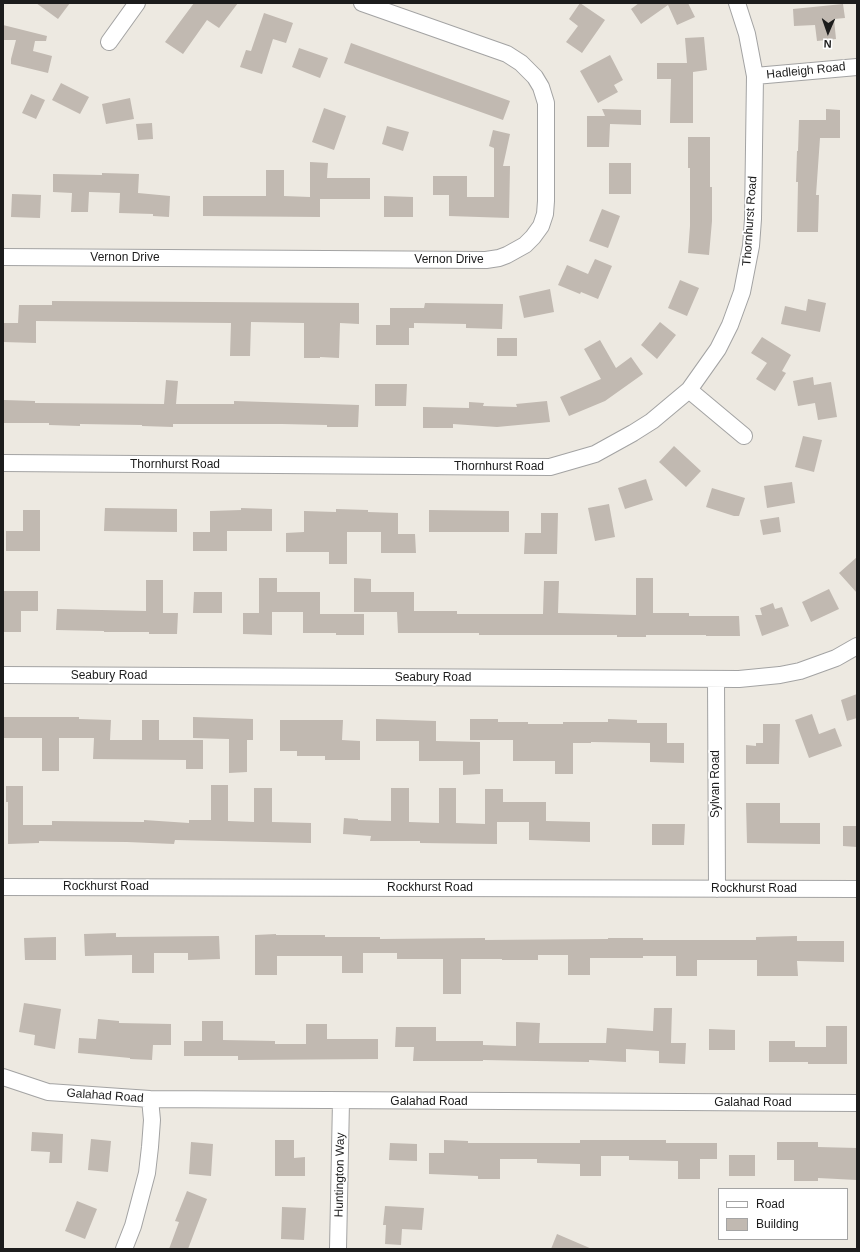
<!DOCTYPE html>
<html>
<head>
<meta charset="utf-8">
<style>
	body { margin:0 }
	#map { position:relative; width:860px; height:1252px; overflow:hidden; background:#ede9e1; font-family:Helvetica,sans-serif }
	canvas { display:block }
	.frame { position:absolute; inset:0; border:4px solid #1c1c1c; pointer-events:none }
	.legend { position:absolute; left:718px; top:1188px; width:130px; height:52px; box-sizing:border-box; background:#fff; border:1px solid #a4a4a4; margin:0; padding:5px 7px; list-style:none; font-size:12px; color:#1c1c1c }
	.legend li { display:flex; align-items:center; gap:8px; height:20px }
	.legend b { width:20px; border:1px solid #a4a4a4 }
	.north { position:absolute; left:808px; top:12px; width:40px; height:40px; -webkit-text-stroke:3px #fff; paint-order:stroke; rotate:182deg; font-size:11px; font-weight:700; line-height:16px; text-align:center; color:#1c1c1c }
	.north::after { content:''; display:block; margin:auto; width:14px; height:18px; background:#1c1c1c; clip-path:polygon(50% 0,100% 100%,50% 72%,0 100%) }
</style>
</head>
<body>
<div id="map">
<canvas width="860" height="1252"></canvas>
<div class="frame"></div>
<ul class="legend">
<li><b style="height:5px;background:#fff"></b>Road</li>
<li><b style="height:11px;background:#c1b9b1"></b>Building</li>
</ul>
<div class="north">N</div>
</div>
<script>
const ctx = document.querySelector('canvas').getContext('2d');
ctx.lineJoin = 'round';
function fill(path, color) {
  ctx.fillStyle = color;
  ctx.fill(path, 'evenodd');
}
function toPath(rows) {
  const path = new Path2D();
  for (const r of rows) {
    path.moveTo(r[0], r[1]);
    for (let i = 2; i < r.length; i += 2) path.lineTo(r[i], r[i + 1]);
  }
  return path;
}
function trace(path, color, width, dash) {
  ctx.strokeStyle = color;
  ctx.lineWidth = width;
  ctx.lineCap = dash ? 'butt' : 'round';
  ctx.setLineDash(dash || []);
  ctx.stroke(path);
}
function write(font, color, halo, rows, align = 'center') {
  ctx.font = font + ' Helvetica,sans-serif';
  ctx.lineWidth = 3.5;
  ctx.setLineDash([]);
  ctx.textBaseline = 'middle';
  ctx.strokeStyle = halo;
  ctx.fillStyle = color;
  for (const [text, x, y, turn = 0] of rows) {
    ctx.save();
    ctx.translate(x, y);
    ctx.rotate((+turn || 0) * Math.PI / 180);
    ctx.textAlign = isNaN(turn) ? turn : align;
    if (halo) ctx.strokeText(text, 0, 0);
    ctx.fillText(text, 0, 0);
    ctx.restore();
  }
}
fill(toPath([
	[36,3,70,3,58,19],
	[194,3,238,3,219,28,207,20,183,54,165,42],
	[580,3,605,20,582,53,566,42,578,26,569,19],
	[639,3,688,3,695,17,677,25,668,5,641,24,631,9],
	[843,4,845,18,834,19,836,39,817,41,815,25,794,26,793,9],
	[264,13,293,23,286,43,273,39,262,74,240,67,246,50,251,51],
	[3,25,47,36,46,41,35,41,33,51,52,56,48,73,11,64,11,59,16,40,3,40],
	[704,37,707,70,693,72,693,123,670,123,671,79,657,79,657,63,687,63,685,38],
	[351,43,510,101,503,120,344,63],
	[299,48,328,58,320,78,292,67],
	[610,55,623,80,614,85,618,92,598,103,580,71],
	[61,83,89,97,80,114,52,100],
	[31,94,45,100,36,119,22,113],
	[130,98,134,119,106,124,102,104],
	[324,108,346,116,334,150,312,142],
	[602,109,641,110,641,125,610,124,609,147,587,147,587,116,605,116],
	[826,109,840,110,840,138,820,138,816,195,819,195,818,232,797,232,798,182,796,182,797,151,798,151,799,120,826,120],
	[152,123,153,139,138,140,136,124],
	[387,126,409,132,403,151,382,144],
	[493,130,510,134,503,166,510,166,509,218,449,216,449,195,433,195,433,176,467,176,467,197,494,197,494,148,489,146],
	[688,137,710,137,710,187,712,187,712,221,709,255,688,253,690,226,690,168,688,168],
	[310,162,328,163,327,178,370,178,370,199,320,199,320,217,203,216,203,196,266,196,266,170,284,170,284,196,310,197],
	[609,163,631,163,631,194,609,194],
	[102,173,139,174,138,193,170,196,169,217,153,216,153,214,119,213,120,193,89,192,88,212,71,212,72,193,53,192,53,174,102,175],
	[12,194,41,195,40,218,11,217],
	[384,196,413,197,413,217,384,217],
	[602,209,620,216,608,248,589,241],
	[595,259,612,266,598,299,581,292,580,294,558,285,567,265,588,274],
	[680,280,699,288,687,316,668,308],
	[550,289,554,312,524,318,519,296],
	[808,299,826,303,820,332,781,324,785,306,806,311],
	[52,301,359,303,359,324,340,323,339,358,320,357,320,358,304,358,304,323,251,322,250,356,230,356,231,323,36,321,36,343,3,342,3,323,18,323,19,305,52,305],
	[425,303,503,304,502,329,466,328,466,324,414,323,414,328,409,328,409,345,376,345,376,325,390,325,390,308,424,308],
	[660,322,676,335,657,359,641,345],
	[762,337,791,355,782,371,786,373,775,391,756,379,767,363,751,353],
	[497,338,517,338,517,356,497,356],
	[600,340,616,368,631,357,643,374,605,401,569,416,560,397,601,379,584,349],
	[813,377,814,385,831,382,837,417,818,420,815,403,798,406,793,381],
	[166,380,178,381,176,404,234,404,234,401,359,405,358,427,327,427,327,425,282,424,173,424,173,427,142,426,142,425,80,424,80,426,49,425,49,423,3,423,4,400,35,401,35,403,164,404],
	[375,384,407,384,406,406,375,406],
	[547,401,550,422,497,427,453,424,453,428,423,428,423,407,469,408,469,402,484,403,483,406,517,407,516,404],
	[803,436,822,440,814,472,795,467],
	[674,446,701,471,686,487,659,462],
	[646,479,653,500,625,509,618,488],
	[792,482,795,503,767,508,764,486],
	[712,488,745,498,739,516,734,516,706,507],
	[609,504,615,537,595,541,588,508],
	[105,508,177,509,177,532,104,531],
	[241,508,272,509,272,531,227,531,227,551,193,551,193,532,210,532,210,511,241,510],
	[336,509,368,510,368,512,398,513,398,534,415,534,416,553,381,553,381,532,347,532,347,564,329,564,329,552,286,552,286,533,304,532,304,511,336,512],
	[23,510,40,510,40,551,6,551,6,531,23,531],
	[429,510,509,511,509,532,429,532],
	[541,513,558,513,557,554,524,554,525,533,541,533],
	[779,517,781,532,763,535,760,520],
	[857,557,857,593,839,573],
	[259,578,277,578,277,592,320,592,320,614,364,614,364,635,336,635,336,633,303,633,303,612,272,612,272,635,243,634,243,613,259,613],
	[354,578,371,579,371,592,414,592,414,611,457,611,457,614,543,614,544,581,559,581,558,613,636,615,636,578,653,578,653,613,689,613,689,616,739,616,740,636,706,636,706,635,646,635,646,637,617,637,617,635,479,635,479,633,398,633,397,612,354,612],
	[146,580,163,580,163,613,178,613,177,634,149,634,149,632,104,632,104,631,56,630,57,609,146,611],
	[829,589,839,609,811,622,802,602],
	[4,591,38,591,38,611,21,611,21,632,4,632],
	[194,592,222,592,222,613,193,613],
	[773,603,775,609,782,607,789,626,762,636,755,615,762,615,760,608],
	[857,694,857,718,847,721,841,700],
	[812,714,819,734,835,728,842,746,809,758,795,720],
	[3,717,79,717,79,719,111,720,110,740,142,740,142,720,159,720,159,740,203,740,203,769,186,769,186,760,93,759,94,738,59,738,59,771,42,771,42,738,3,738],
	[193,717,253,719,253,740,247,740,247,772,229,773,229,739,193,738],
	[376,719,436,721,436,741,480,742,480,774,463,775,463,761,419,761,419,741,376,741],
	[470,719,498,719,498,722,528,722,528,724,563,724,563,722,608,722,608,719,637,720,637,723,667,723,667,743,684,743,684,763,650,762,650,743,591,742,591,743,573,743,573,774,555,774,555,761,513,761,513,740,470,740],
	[280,720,343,720,342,740,360,741,360,760,325,760,325,756,297,756,297,751,280,751],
	[763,724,780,724,779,764,746,764,746,745,756,746,756,743,763,743],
	[211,785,228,785,228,821,254,822,254,788,272,788,272,822,311,823,311,843,175,840,174,844,127,842,39,841,39,843,8,844,8,802,6,802,6,786,23,786,23,825,52,825,52,821,144,822,144,820,189,823,189,820,211,820],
	[391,788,409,788,409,822,439,823,439,788,456,788,456,823,485,824,485,789,503,789,503,802,546,802,546,821,590,822,590,842,529,840,529,822,497,822,497,844,420,843,420,841,370,841,371,836,343,834,344,818,358,819,358,820,391,821],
	[746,803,780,803,780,823,820,823,820,844,747,843],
	[652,824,685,824,684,845,652,845],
	[843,826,857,826,857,847,843,846],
	[116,933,116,937,219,936,220,959,188,960,188,953,154,953,154,973,132,973,132,955,85,956,84,934],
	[276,934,276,935,325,935,325,937,380,937,380,939,485,938,485,940,608,939,608,938,643,938,643,940,756,940,756,937,797,936,797,941,844,941,844,962,797,961,798,976,757,976,757,960,697,960,697,976,676,976,676,956,643,956,643,958,590,958,590,975,568,975,568,955,538,955,538,960,502,960,502,959,461,959,461,994,443,994,443,959,397,959,397,953,363,953,363,973,342,973,342,956,277,956,277,975,255,975,255,935],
	[56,937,56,960,25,960,24,938],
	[24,1003,61,1009,55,1049,34,1045,35,1035,19,1032],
	[654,1008,672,1008,671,1043,686,1043,685,1064,659,1063,659,1051,626,1049,626,1062,589,1060,589,1062,483,1060,483,1061,413,1061,414,1047,395,1047,396,1027,436,1027,436,1041,483,1041,483,1045,516,1046,516,1022,540,1023,539,1043,606,1043,607,1028,653,1031],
	[98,1019,119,1021,119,1023,171,1024,171,1045,153,1045,152,1060,130,1059,130,1058,78,1053,79,1038,96,1039],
	[202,1021,223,1021,223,1040,275,1041,275,1044,306,1044,306,1024,327,1024,327,1039,378,1039,378,1059,238,1060,238,1056,184,1056,184,1041,202,1041],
	[826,1026,847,1026,847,1064,808,1064,808,1062,769,1062,769,1041,795,1041,795,1047,826,1047],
	[709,1029,735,1030,735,1050,709,1050],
	[32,1132,63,1134,62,1163,49,1163,50,1152,31,1151],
	[91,1139,111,1141,108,1172,88,1170],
	[275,1140,294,1140,294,1158,305,1157,305,1176,275,1176],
	[444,1140,468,1141,468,1143,580,1143,580,1140,666,1140,666,1143,717,1143,717,1159,700,1159,700,1179,678,1179,678,1161,629,1160,629,1156,601,1156,601,1176,580,1176,580,1164,537,1163,537,1159,500,1159,500,1179,478,1179,478,1176,429,1174,429,1153,444,1153],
	[191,1142,213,1144,211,1176,189,1174],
	[777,1142,818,1142,818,1147,857,1148,857,1180,818,1178,818,1181,794,1181,794,1160,777,1160],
	[390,1143,417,1144,417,1161,389,1160],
	[729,1155,755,1155,755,1176,729,1176],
	[187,1191,207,1199,188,1249,169,1249,179,1222,175,1221],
	[77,1201,97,1209,85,1239,65,1231],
	[385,1206,424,1208,422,1230,402,1229,401,1245,385,1244,386,1225,383,1225],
	[282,1207,306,1208,304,1240,281,1239],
	[557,1234,592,1249,551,1249]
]), '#c1b9b1');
const minor = toPath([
	[109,42,137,3],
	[755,76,857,67],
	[3,257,486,260,499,258,507,255,525,245,533,237,541,226,545,214,546,201,546,103,541,87,535,77,521,63,507,54,362,3],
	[689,390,744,436],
	[3,463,550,467,595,454,633,433,652,421,689,390,718,349,730,325,742,292,751,246,753,219,755,76,747,34,737,3],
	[3,675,739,679,780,675,800,671,836,658,857,646],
	[716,679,717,889],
	[3,887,857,889],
	[3,1077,48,1092,150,1099,857,1103],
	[124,1249,133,1226,147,1173,150,1147,152,1120,150,1099],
	[338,1249,341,1101]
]);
trace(minor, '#a3a3a3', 18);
trace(minor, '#fff', 16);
write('12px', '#1c1c1c', '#fff', [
	["Hadleigh Road",806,71,-6],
	["Thornhurst Road",750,221,-86],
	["Vernon Drive",125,258],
	["Vernon Drive",449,260],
	["Thornhurst Road",175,465],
	["Thornhurst Road",499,467],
	["Seabury Road",109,676],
	["Seabury Road",433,678],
	["Sylvan Road",716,784,-90],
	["Rockhurst Road",106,887],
	["Rockhurst Road",430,888],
	["Rockhurst Road",754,889],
	["Galahad Road",105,1096,4],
	["Galahad Road",429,1102],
	["Galahad Road",753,1103],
	["Huntington Way",340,1175,-89]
]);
</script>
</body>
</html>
